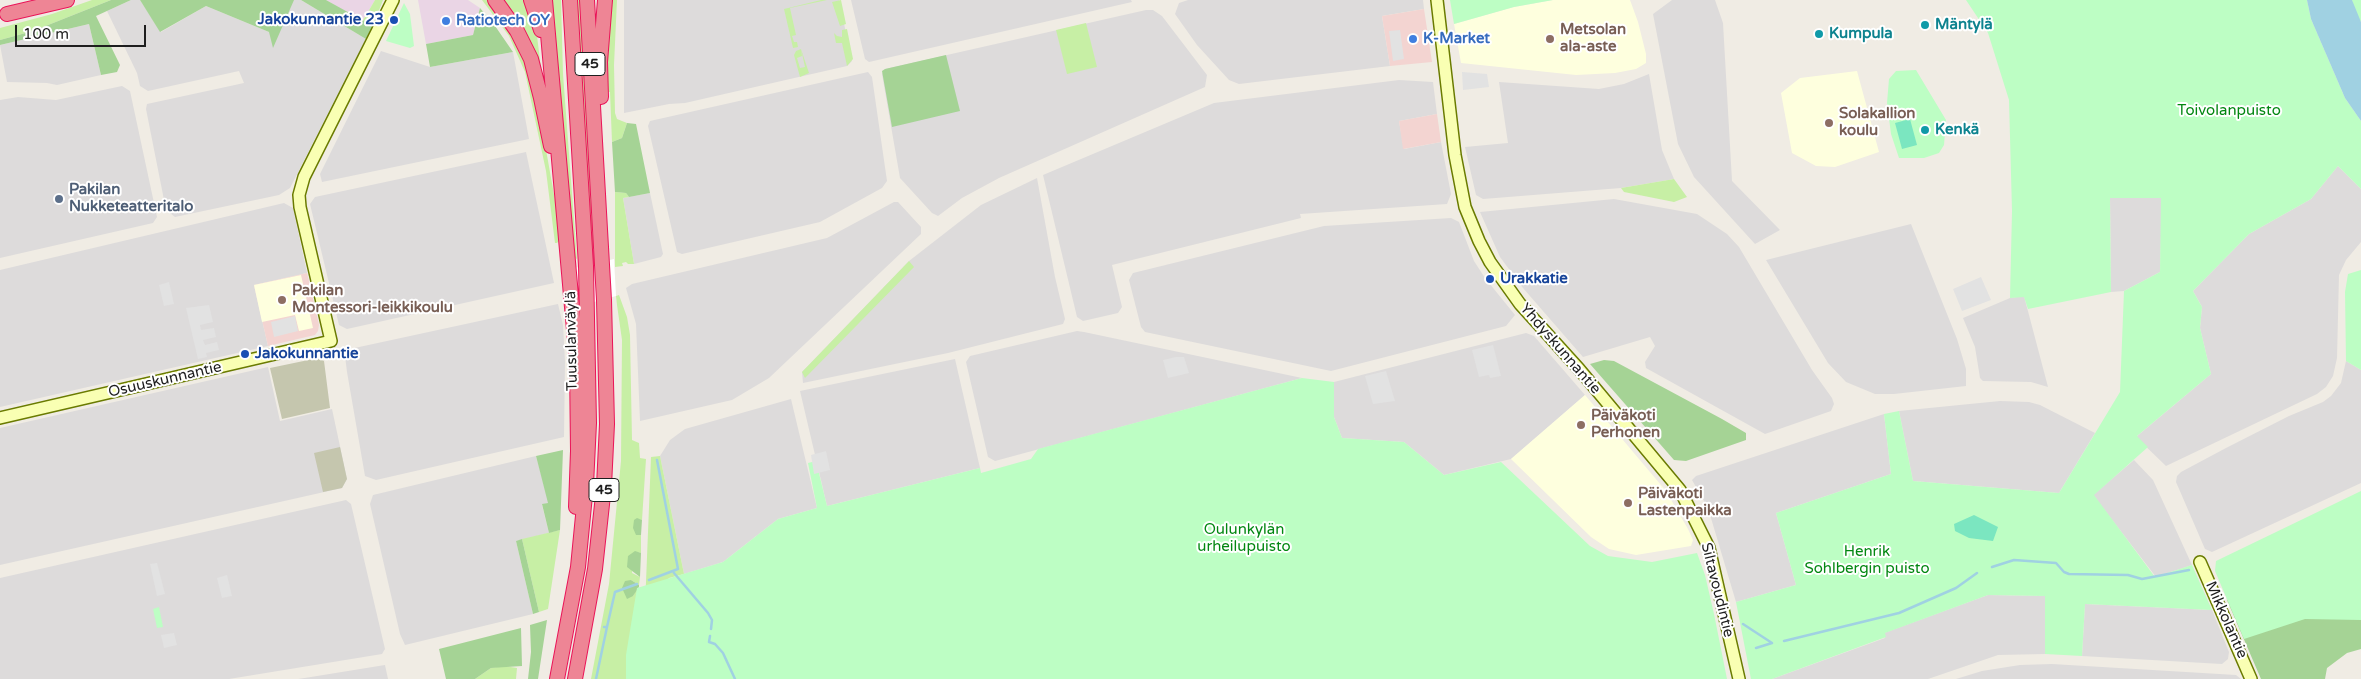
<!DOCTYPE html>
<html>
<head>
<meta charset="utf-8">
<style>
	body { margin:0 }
	#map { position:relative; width:2361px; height:679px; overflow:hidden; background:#f0ece4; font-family:"Varela Round",sans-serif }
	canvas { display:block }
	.scale { position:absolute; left:15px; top:25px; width:131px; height:22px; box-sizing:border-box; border:2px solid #1e1e1e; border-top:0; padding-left:6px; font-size:15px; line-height:18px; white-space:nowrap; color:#1e1e1e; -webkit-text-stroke:4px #fff; paint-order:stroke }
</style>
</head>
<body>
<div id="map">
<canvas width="2361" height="679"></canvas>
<div class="scale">100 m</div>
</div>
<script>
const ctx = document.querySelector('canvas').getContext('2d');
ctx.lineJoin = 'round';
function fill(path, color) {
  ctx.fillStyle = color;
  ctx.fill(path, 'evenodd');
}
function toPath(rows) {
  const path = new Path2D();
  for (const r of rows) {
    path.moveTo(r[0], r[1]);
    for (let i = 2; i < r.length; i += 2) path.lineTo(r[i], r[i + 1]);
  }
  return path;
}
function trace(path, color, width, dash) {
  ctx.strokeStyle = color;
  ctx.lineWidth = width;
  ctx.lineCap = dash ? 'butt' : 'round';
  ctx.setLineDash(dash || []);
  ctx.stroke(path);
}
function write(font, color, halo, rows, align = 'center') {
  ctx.font = font + ' "Varela Round",sans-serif';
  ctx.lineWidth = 4;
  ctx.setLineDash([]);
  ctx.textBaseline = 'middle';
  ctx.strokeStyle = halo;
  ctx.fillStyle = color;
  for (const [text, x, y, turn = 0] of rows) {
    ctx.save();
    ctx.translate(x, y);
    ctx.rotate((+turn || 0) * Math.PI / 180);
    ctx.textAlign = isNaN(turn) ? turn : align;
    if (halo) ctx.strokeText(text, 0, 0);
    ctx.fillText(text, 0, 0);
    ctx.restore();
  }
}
fill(toPath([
	[131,0,140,0,161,32,206,6,269,32,292,0,301,0,366,39,290,188,279,195,175,217,166,210,146,109,147,104,244,83,239,71,148,91,140,86,137,73,107,11],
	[624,0,839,0,852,61,847,66,685,103,669,104,624,113],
	[851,0,1131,0,1132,2,869,62,865,59],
	[1188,0,1423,0,1424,9,1382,16,1390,66,1239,84,1229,80,1197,45,1175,14,1179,3],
	[1672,0,1715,0,1723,23,1732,181,1780,230,1755,244,1694,177,1678,144,1653,14],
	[1146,10,1153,10,1162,16,1207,75,1205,87,999,178,962,198,938,216,932,213,900,178,882,74,885,69],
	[89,24,101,75,57,85,47,83,7,82,0,45],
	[381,51,430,67,513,52,529,139,322,182,320,174],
	[868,72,872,77,887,181,882,188,820,222,682,254,677,252,648,126,650,121],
	[1649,74,1662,150,1674,179,1621,188,1483,199,1476,195,1465,147,1508,143,1499,82,1599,89,1624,84],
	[1399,80,1433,82,1437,114,1399,121,1404,149,1441,142,1451,194,1447,204,1300,214,1301,218,1112,265,1122,307,1118,313,1083,321,1077,317,1043,175,1214,103],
	[122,86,130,91,157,217,153,223,0,258,0,100,18,97,56,100],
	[526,152,554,283,347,329,339,325,310,204,315,197],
	[2338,166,2361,189,2361,242,2346,260,2339,275,2337,358,2333,376,2326,387,2317,394,2166,466,2136,437,2211,374,2200,328,2202,307,2193,291,2249,234,2311,199],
	[1037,178,1055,277,1065,319,1063,324,948,353,803,383,802,372,909,261,981,205],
	[650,193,663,254,661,257,634,264,623,198],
	[2110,198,2162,198,2160,272,2124,291,2111,292],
	[1614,199,1697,214,1727,234,1739,247,1812,370,1832,398,1834,404,1831,411,1765,434,1646,368,1645,362,1655,346,1650,337,1583,357,1523,288,1500,257,1480,212],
	[894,202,898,202,921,227,921,234,769,378,732,400,640,421,636,324,626,288,632,284,827,238],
	[284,203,293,208,307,273,254,285,268,346,0,407,0,270],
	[1451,218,1459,222,1474,261,1485,278,1515,315,1506,326,1331,371,1145,332,1141,327,1129,280,1133,273,1324,226],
	[1911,224,1957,339,1966,369,1966,386,1894,394,1875,394,1846,382,1828,363,1766,260],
	[2024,296,2048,387,2031,382,1983,381,1980,378,1975,347,1963,318,2010,298],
	[558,304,563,325,565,362,564,437,376,480,365,476,347,372,345,356,350,349],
	[1077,331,1084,332,1302,378,995,461,988,457,966,362,970,356],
	[1526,333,1534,336,1585,395,1511,459,1444,475,1404,442,1342,438,1334,417,1334,382],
	[955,359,980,468,827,506,800,391],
	[2346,361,2361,370,2361,483,2212,552,2205,549,2176,482,2177,476,2181,472,2226,448,2289,416,2323,402,2331,396,2341,383],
	[268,367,280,421,332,409,347,479,342,488,0,565,0,428],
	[791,399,817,508,778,519,723,562,684,574,660,456,670,440,685,429],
	[2000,401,2029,402,2040,405,2095,433,2059,493,1913,481,1899,411],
	[1884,414,1891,474,1776,513,1796,585,1736,602,1708,508,1692,480,1696,476],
	[536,456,549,503,542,505,549,533,516,541,533,614,405,645,400,634,370,504,373,495],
	[2134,460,2153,480,2192,565,2156,577,2093,495],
	[346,500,351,504,385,649,382,654,229,679,0,679,0,578],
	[1988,595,2045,596,2045,654,1998,655,1928,679,1772,679,1885,638,1884,633],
	[2085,604,2212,610,2229,652,2228,659,2222,664,2082,656],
	[2052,664,2236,675,2241,679,1956,679,1982,671,2020,665],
	[385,665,388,679,298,679,311,677]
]), '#dddbdb');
fill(toPath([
	[1424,9,1432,62,1390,66,1382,16],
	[1437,114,1441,142,1403,149,1399,121],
	[307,273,319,325,318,331,315,335,268,346,254,285]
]), '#f3d4d1');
fill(toPath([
	[326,0,375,0,362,22],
	[418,0,468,0,480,8,473,35,426,44]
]), '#ead5e5');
fill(toPath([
	[1553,0,1630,0,1638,22,1646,54,1646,63,1636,69,1615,73,1576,75,1461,63,1454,24,1514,7],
	[1857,71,1879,152,1835,167,1816,166,1792,153,1781,93,1800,78],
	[301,275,313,328,299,331,295,315,262,322,254,285],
	[1585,395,1666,491,1688,529,1693,540,1691,546,1636,555,1609,549,1591,537,1511,459]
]), '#feffde');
fill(toPath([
	[318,358,324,361,330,408,282,419,270,368],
	[340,447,347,479,342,488,323,492,314,453]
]), '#c5c6ae');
fill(toPath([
	[92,0,111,0,33,31,0,40,0,28,52,14],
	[375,0,383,0,373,26,362,22],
	[482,0,488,0,505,21,522,51,537,99,556,206,559,241,557,243,555,243,546,171,525,72,509,36],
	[501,0,526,0,536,28,542,76],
	[549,0,561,0,563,74,577,259,575,258,564,158],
	[576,0,581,0,594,249,592,248,587,199],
	[609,0,617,0,614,65,615,113,617,119,627,123,622,138,612,142,610,92,605,92],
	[821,0,827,0,790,8,796,35,792,36,794,42,797,42,798,47,793,48,784,9],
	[841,0,846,24,840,26,832,2],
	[1086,23,1097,67,1067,74,1056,30],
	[847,29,853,59,847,66,842,43,836,43,834,33,837,36,842,37,842,30],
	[801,49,809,73,800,77,794,55,796,51,801,49,802,56,797,58,800,68,805,67],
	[1674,179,1687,197,1674,202,1624,192,1621,188],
	[615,192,626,193,629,197,623,198,634,264,628,264,626,262,622,263,623,266,615,267],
	[909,261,914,267,805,378,802,372],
	[619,295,627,317,630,335,632,440,639,443,640,458,646,459,642,520,637,519,636,535,641,535,641,553,635,552,632,573,640,577,639,585,631,580,633,596,637,588,643,679,591,679,609,584,621,461,622,340,617,305,616,296],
	[660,456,684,574,669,578,645,607,651,457],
	[560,530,548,609,539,612,522,539],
	[504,666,517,668,516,679,475,679,491,668]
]), '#c7efa5');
fill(toPath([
	[111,0,131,0,96,16,120,65,117,72,101,75,89,24,0,45,0,40,33,31],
	[140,0,294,0,273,48,269,32,206,6,160,32],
	[301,0,326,0,373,26,366,39],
	[480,8,493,23,513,52,430,67,426,44,473,35],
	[946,55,960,111,892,127,882,71,885,69],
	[627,123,636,124,650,193,629,197,626,193,615,192,612,142,622,138],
	[1604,360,1614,361,1722,419,1746,433,1746,440,1686,461,1674,460,1590,364],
	[563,450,560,530,549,533,542,504,548,503,536,456],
	[637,518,642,520,641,535,636,535,633,528,634,520],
	[522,539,539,612,533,614,516,541],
	[635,551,641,553,640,577,627,567,628,556],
	[631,580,639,585,639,587,633,596,627,599,622,588,625,581],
	[2361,580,2361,649,2347,653,2327,668,2325,679,2261,679,2227,600],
	[547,620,538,679,528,679,531,652,530,625],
	[521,628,522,666,491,668,475,679,446,679,439,649]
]), '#a5d395');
fill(toPath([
	[1450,0,1553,0,1514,7,1454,24],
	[1966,0,2307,0,2311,19,2345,98,2361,121,2361,189,2338,166,2311,199,2249,234,2193,291,2202,307,2200,328,2211,374,2137,436,2148,447,2094,495,2155,577,2192,565,2212,610,2085,604,2082,656,2045,654,2045,596,1988,595,1885,633,1886,637,1772,679,1751,679,1736,602,1796,585,1776,513,1891,474,1884,414,1899,411,1913,481,2059,493,2120,392,2124,291,2160,272,2161,198,2110,198,2111,292,2028,309,2024,297,2010,298,2012,211,2009,100,1988,33],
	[2352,0,2361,0,2361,22,2354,11],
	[404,3,410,14,414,46,410,48,386,41],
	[1916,70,1946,120,1944,145,1939,153,1924,158,1899,158,1891,134,1887,103,1889,79,1896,71],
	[2361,270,2361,370,2346,361,2345,292,2348,274],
	[1302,378,1334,382,1334,417,1342,438,1404,442,1444,475,1501,462,1590,546,1608,556,1652,562,1697,553,1705,575,1714,614,1727,679,626,679,626,655,637,588,723,562,778,519,817,508,808,463,816,461,827,506,980,468,981,473,1031,459,1038,449],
	[2361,491,2361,620,2305,619,2244,639,2215,571,2216,561],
	[159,607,163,627,157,628,153,609]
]), '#bdfec4');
fill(toPath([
	[1910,119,1917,145,1902,149,1895,123],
	[1974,515,1998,527,1993,541,1969,538,1955,531,1954,524]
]), '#7be6c0');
fill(toPath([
	[1400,30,1404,59,1393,61,1389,31],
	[1462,72,1487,74,1489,87,1463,90],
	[1981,277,1991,300,1962,311,1953,289],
	[169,282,174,304,164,306,159,285],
	[209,305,213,322,200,325,201,330,214,328,216,337,203,340,205,345,217,342,219,350,206,353,207,357,198,359,186,308],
	[295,316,298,331,274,337,271,322],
	[1493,345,1501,376,1490,378,1489,375,1479,377,1472,350],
	[1176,357,1184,357,1189,373,1168,378,1163,360],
	[1386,371,1395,401,1373,404,1365,376],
	[826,451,830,470,814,474,811,455],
	[157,563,165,594,157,596,150,564],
	[227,575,232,596,222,598,217,578],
	[174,633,177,645,164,648,161,635]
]), '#e2e2e2');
fill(toPath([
	[2307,0,2352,0,2361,22,2361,121,2345,98,2311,19]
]), '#a0d1e2');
fill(toPath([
	[614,259,616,296,565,310,561,271]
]), '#fff');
trace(toPath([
	[1992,567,2014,560,2056,563,2064,572,2069,574,2128,575,2142,579,2189,570],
	[674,573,708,613,712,620,711,629],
	[649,580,678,569,657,460],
	[1743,624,1772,643],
	[604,627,607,627,615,592,637,584],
	[710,636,709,642,715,644,723,653,735,679],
	[1784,641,1899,613,1956,588,1977,573],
	[1756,648,1772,643],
	[596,679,607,627]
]), '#a0d1e2', 2.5);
const secondary = toPath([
	[1437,0,1455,155,1465,207,1479,241,1490,262,1520,304,1579,369,1680,490,1709,548,1739,679],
	[0,418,331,341,300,207,299,195,304,177,393,0],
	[2200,562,2251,679]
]);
const highway = toPath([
	[495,0,517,31,531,59,541,98,551,146],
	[531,0,541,30],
	[545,0,577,364,578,451,576,507],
	[7,14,67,0],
	[601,97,600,62,605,0],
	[557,679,578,567,586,485,589,423,586,266,570,0],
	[575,679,595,569,604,486,607,424,604,300,587,0]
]);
trace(secondary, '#6a7b00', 14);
trace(highway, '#ea1458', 16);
trace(secondary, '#f9ffb3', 11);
trace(highway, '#ee8595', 14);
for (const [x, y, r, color] of [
	[394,20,5,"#1a4fb4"],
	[446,21,5,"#3f7fe0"],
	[1925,25,5,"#0f9aa8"],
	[1819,34,5,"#0f9aa8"],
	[1413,39,5,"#3f7fe0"],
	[1550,39,5,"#8d6e63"],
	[1829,123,5,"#8d6e63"],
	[1925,130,5,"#0f9aa8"],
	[59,199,5,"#5c6f8a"],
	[1490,279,5,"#1a4fb4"],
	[282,300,5,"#8d6e63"],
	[245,354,5,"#1a4fb4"],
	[1581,425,5,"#8d6e63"],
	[1628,503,5,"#8d6e63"]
]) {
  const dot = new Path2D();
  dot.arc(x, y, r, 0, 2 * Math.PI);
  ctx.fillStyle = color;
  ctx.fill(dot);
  trace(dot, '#fff', 2);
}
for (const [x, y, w] of [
	[590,64,30],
	[604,490,30]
]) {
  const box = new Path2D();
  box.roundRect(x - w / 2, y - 11.5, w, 23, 4);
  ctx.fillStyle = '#fff';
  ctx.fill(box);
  trace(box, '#1e1e1e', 1);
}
write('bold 14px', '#1e1e1e', null, [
	["45",590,64],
	["45",604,490]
]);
write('bold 15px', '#164399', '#fff', [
	["Jakokunnantie 23",384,20,"right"],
	["Urakkatie",1500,279],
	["Jakokunnantie",255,354]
], 'left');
write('bold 15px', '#366cbe', '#fff', [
	["Ratiotech OY",456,21],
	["K-Market",1423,39]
], 'left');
write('bold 15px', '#0d838f', '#fff', [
	["Mäntylä",1935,25],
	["Kumpula",1829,34],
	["Kenkä",1935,130]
], 'left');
write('bold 15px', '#785e54', '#fff', [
	["Metsolan",1560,30],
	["ala-aste",1560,47],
	["Solakallion",1839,114],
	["koulu",1839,131],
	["Pakilan",292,291],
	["Montessori-leikkikoulu",292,308],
	["Päiväkoti",1591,416],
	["Perhonen",1591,433],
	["Päiväkoti",1638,494],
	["Lastenpaikka",1638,511]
], 'left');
write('15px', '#028711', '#fff', [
	["Toivolanpuisto",2229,111],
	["Oulunkylän",1244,530],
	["urheilupuisto",1244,547],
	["Henrik",1867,552],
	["Sohlbergin puisto",1867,569]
]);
write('bold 15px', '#4e5e75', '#fff', [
	["Pakilan",69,190],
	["Nukketeatteritalo",69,207]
], 'left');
write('15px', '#1e1e1e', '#fff', [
	["Tuusulanväylä",572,341,-91],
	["Yhdyskunnantie",1560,349,49],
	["Osuuskunnantie",165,380,-13],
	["Siltavoudintie",1717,590,76],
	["Mikkolantie",2226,620,66]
]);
</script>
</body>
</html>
